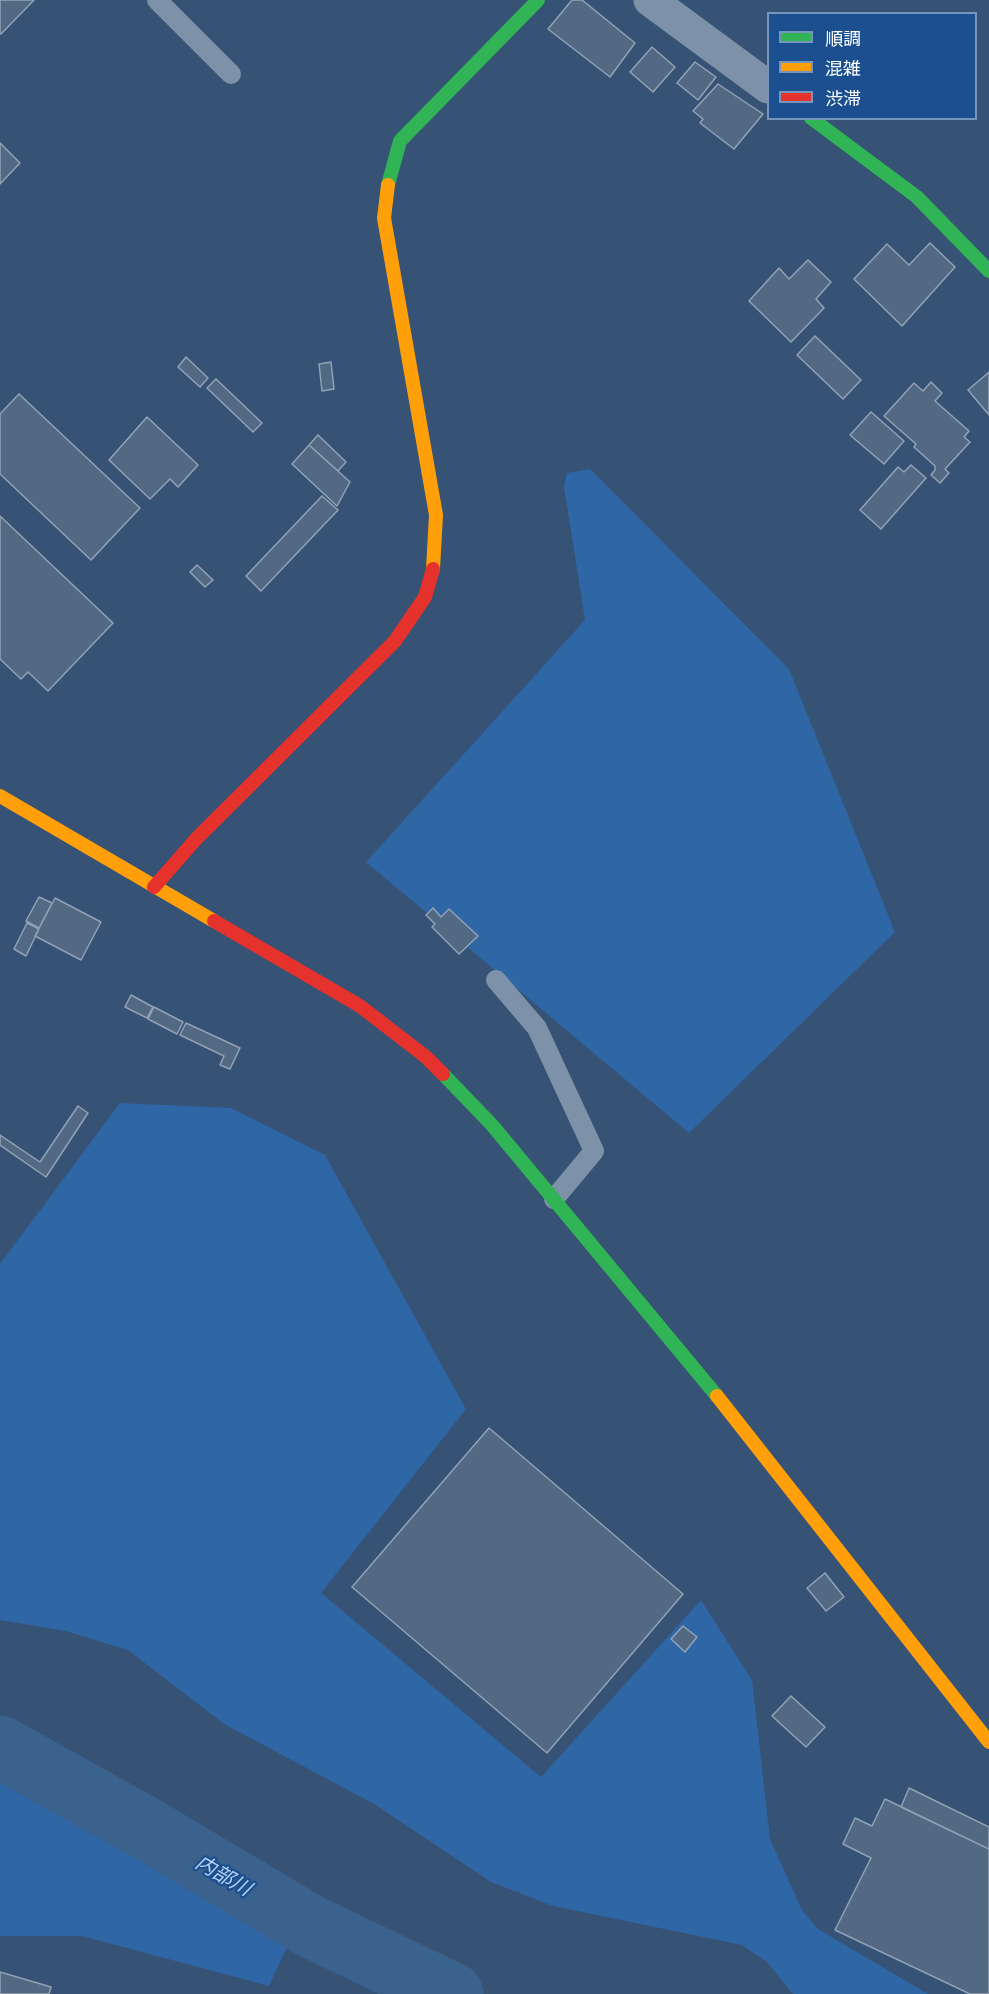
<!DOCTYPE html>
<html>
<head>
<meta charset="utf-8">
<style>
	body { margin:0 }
	#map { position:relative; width:989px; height:1994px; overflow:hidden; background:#365274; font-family:"Alegreya Sans","Noto Sans JP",sans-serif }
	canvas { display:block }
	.legend { position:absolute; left:767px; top:12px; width:210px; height:108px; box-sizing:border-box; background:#1b4f8f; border:2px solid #7695bc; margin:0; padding:8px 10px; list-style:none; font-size:18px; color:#fff }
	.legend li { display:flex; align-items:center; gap:12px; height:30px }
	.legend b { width:30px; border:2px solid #7695bc }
</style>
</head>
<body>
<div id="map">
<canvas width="989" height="1994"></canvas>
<ul class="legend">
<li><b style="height:8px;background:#30b455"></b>順調</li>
<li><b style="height:8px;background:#ff9f0a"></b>混雑</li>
<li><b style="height:8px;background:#e5322d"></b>渋滞</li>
</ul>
</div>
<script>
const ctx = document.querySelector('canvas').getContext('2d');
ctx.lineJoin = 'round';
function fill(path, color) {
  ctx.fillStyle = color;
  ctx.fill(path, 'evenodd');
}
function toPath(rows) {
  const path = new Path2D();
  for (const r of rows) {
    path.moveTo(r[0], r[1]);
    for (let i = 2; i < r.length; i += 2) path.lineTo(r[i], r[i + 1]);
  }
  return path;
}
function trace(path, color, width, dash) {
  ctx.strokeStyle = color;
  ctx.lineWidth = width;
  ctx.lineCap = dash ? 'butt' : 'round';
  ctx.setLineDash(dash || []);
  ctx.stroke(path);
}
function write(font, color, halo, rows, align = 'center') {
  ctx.font = font + ' "Alegreya Sans","Noto Sans JP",sans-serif';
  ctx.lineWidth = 4.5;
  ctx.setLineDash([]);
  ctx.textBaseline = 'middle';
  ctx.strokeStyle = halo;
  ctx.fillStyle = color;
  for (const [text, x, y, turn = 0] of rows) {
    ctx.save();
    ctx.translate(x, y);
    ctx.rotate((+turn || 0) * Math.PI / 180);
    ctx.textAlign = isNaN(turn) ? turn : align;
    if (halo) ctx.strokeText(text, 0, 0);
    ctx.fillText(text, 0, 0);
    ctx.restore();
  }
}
fill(toPath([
	[590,469,789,669,895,932,689,1133,366,862,585,620,564,487,567,473],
	[120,1103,231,1108,325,1155,466,1409,321,1593,541,1777,701,1600,752,1680,770,1839,802,1910,818,1929,928,1994,793,1994,767,1962,742,1945,553,1906,491,1882,374,1804,224,1724,128,1650,66,1631,0,1620,0,1264],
	[0,1750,300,1918,269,1986,82,1936,0,1936]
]), '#2f66a5');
trace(toPath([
	[0,1747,147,1829,312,1927,452,1994]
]), '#3b618d', 63);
const building = toPath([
	[0,0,34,0,1,34,0,33,0,0],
	[572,0,582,0,635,43,610,77,548,29,572,0],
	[652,47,675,67,653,92,630,72,652,47],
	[695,62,716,77,698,100,677,83,695,62],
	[718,84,763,114,734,149,700,123,703,119,693,111,718,84],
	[0,143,20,163,0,184,0,143],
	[930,243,955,267,902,326,854,279,887,244,909,265,930,243],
	[808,260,831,282,816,299,824,308,791,342,749,301,779,268,789,279,808,260],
	[815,336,861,380,843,399,797,355,815,336],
	[186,357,208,378,200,387,178,367,186,357],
	[331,362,334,389,322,391,319,364,331,362],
	[989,372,989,415,968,390,989,372],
	[216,379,262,423,253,432,207,388,216,379],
	[931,382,942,393,935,401,969,431,964,437,970,442,945,469,949,473,940,483,931,475,935,470,935,466,914,447,916,444,884,416,914,383,923,391,931,382],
	[19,394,140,508,91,560,0,474,0,414,19,394],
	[871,412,904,441,884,464,850,435,871,412],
	[147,417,198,465,178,487,170,479,150,499,109,460,147,417],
	[318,435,346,462,338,471,309,445,318,435],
	[309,445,350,482,337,506,292,464,309,445],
	[911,465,926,478,881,529,860,510,898,467,904,472,911,465],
	[322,496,338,510,261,591,246,576,322,496],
	[0,516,113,623,48,691,28,672,21,679,0,659,0,516],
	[197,565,213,580,205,587,190,572,197,565],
	[39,897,52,903,39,928,26,921,39,897],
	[55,898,101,922,81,960,35,936,55,898],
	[433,908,441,917,449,909,478,936,459,954,432,927,435,924,426,915,433,908],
	[27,923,39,929,26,956,14,949,27,923],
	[131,995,153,1007,147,1018,125,1007,131,995],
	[154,1007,183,1022,177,1034,148,1019,154,1007],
	[186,1023,240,1048,230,1069,220,1065,224,1056,180,1035,186,1023],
	[78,1106,88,1113,46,1177,0,1145,0,1135,40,1162,78,1106],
	[489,1428,683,1594,547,1753,352,1587,489,1428],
	[825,1573,844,1597,826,1611,807,1588,825,1573],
	[683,1626,697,1637,685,1652,671,1639,683,1626],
	[791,1696,825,1727,806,1747,772,1716,791,1696],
	[909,1788,989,1827,989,1849,901,1807,909,1788],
	[885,1799,989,1849,989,1994,970,1994,835,1930,871,1858,843,1844,855,1818,872,1826,885,1799],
	[0,1972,51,1987,49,1994,0,1994,0,1972]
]);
fill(building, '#526984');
trace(building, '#92a2b6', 1.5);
trace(toPath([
	[157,0,231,74],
	[496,980,537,1028,594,1151,554,1199]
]), '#7d92a8', 20);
trace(toPath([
	[650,0,768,87]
]), '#7d92a8', 33);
trace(toPath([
	[811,118,917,197,989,271],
	[388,185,400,141,538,0],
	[443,1074,492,1125,717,1396]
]), '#30b455', 14);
trace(toPath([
	[388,185,384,218,436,515,433,569],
	[0,796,214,921],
	[717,1396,989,1742]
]), '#ff9f0a', 14);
trace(toPath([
	[154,887,196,839,395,641,425,597,433,569],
	[214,921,360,1006,426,1057,443,1074]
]), '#e5322d', 14);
write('italic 20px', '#b5d3f5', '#1b4f8f', [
	["内部川",223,1876,30]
]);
</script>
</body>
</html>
